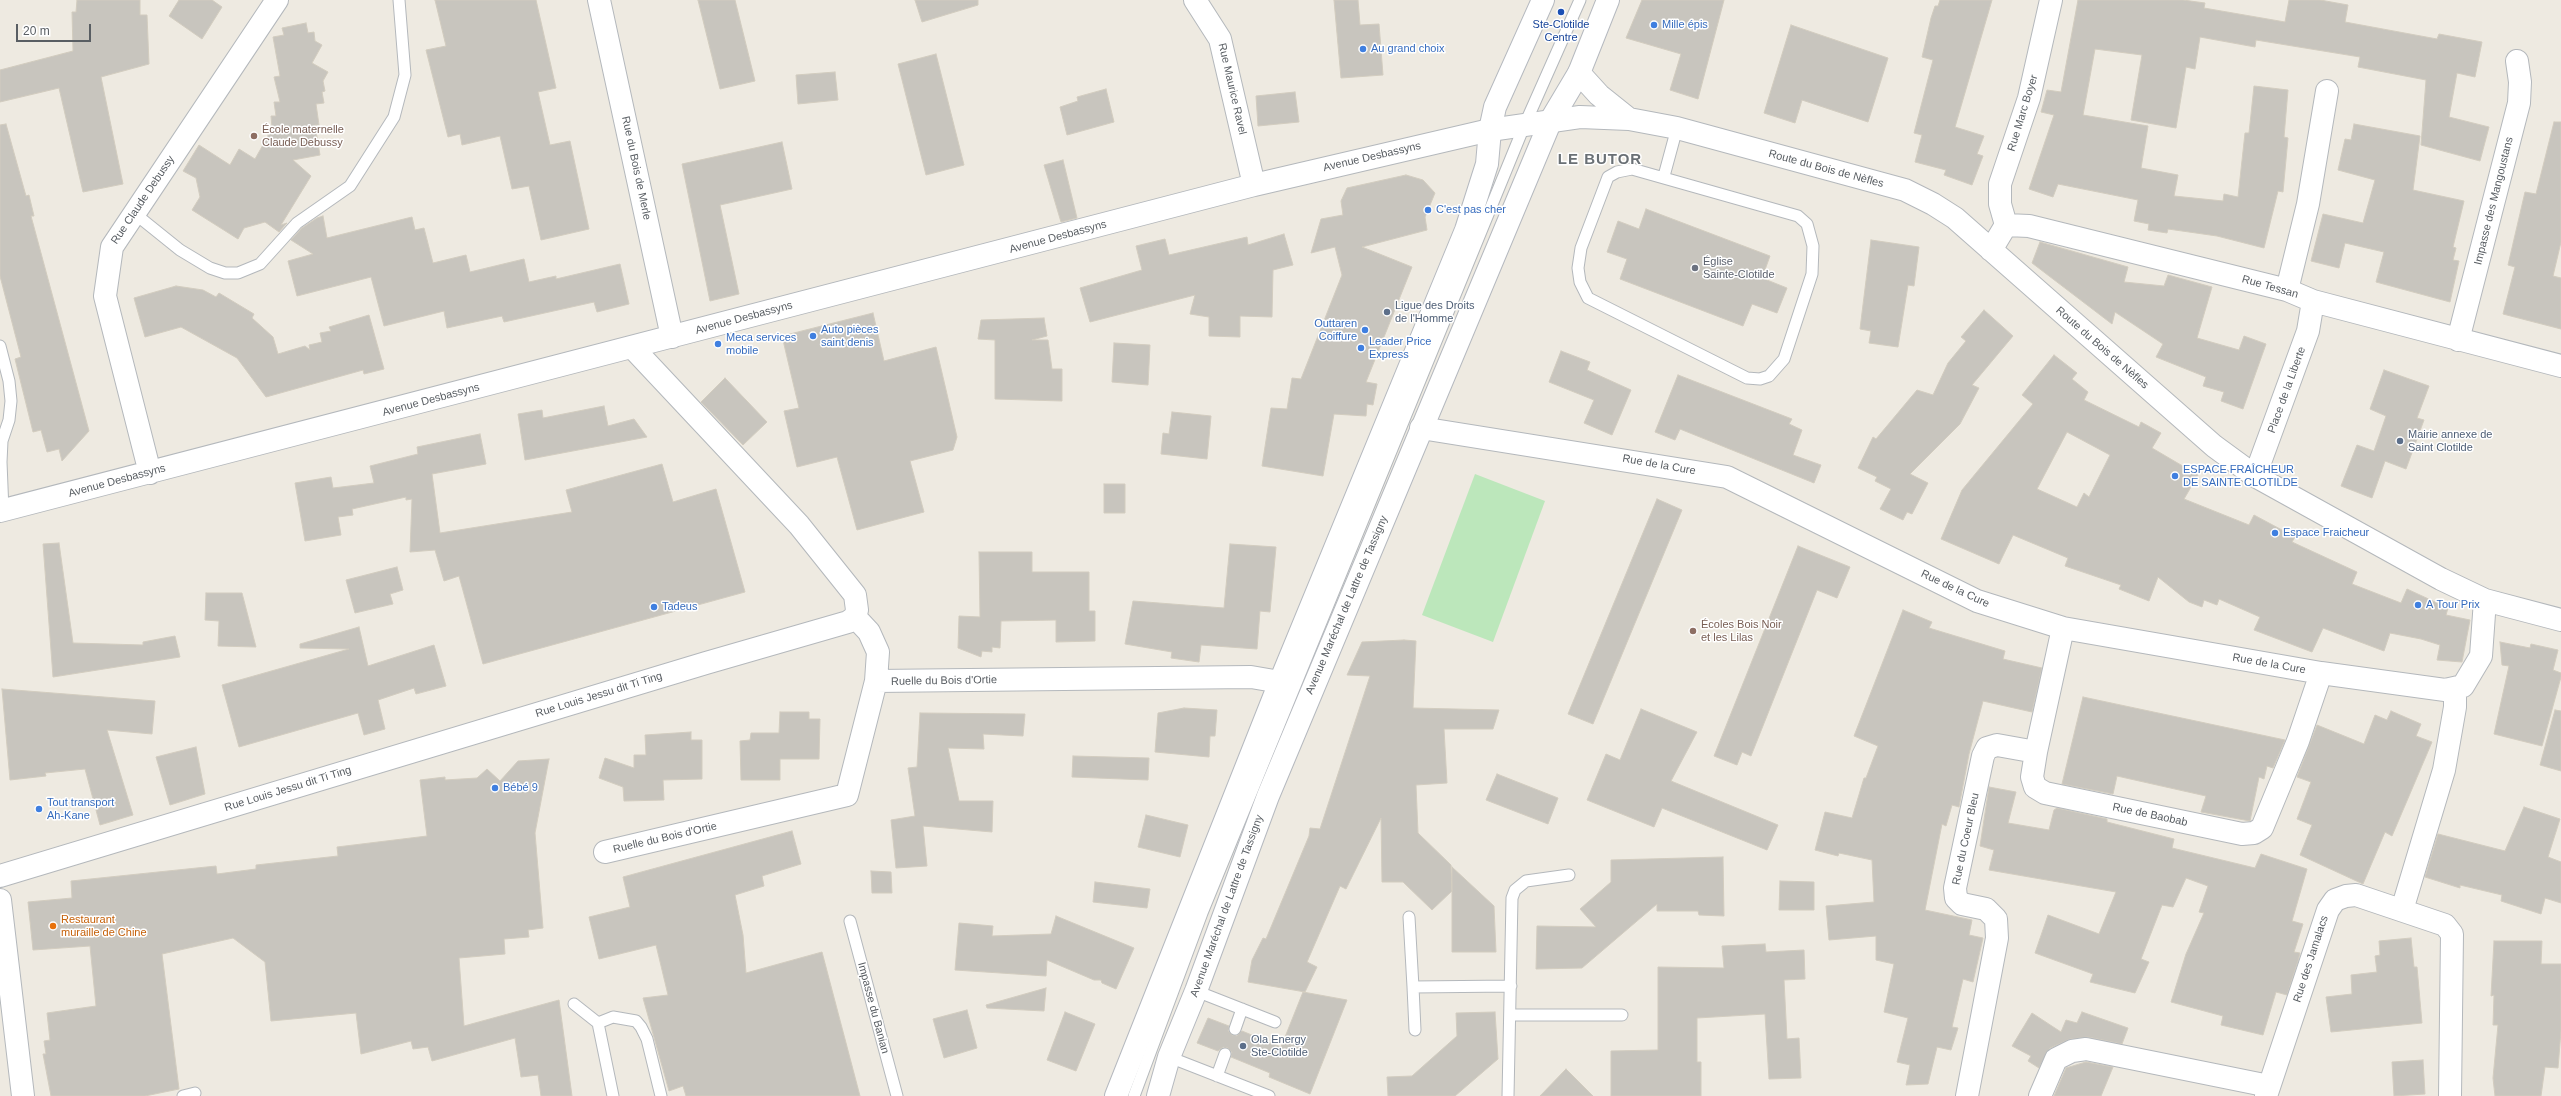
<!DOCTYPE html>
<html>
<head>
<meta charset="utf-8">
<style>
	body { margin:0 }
	#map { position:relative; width:2561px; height:1096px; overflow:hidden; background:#eeeae1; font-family:Arial,sans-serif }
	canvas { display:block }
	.scale { position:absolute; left:16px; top:24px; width:75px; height:18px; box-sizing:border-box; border:2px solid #595e63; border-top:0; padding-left:5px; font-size:12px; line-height:14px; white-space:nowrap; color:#595e63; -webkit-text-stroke:3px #fff; paint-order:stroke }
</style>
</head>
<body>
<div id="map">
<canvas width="2561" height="1096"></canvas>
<div class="scale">20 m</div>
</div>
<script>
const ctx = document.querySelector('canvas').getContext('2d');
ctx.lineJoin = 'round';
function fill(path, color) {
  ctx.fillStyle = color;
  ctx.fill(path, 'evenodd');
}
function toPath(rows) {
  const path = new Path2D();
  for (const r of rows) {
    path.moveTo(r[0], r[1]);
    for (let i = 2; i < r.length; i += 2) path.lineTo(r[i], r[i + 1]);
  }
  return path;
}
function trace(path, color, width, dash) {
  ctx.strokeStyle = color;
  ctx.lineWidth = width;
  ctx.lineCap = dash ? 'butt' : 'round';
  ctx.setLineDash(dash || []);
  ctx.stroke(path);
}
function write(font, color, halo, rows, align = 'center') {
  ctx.font = font + ' Arial,sans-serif';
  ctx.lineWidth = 3;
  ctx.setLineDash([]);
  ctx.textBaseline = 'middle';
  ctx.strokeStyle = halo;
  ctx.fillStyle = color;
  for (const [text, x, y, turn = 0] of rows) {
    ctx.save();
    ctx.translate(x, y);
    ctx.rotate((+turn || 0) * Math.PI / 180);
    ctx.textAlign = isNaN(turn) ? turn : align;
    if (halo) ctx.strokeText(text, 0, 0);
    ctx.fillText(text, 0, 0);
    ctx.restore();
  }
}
fill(toPath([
	[1475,474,1545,501,1493,642,1422,615]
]), '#bce7bb');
const building = toPath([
	[77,0,140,0,140,15,147,15,149,64,101,77,123,184,83,192,59,88,0,102,0,70,73,51,72,12,76,12,77,0],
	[179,0,212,0,222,7,202,39,169,16,179,0],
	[435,0,536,0,556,88,538,92,550,145,570,141,589,229,541,240,529,186,512,189,500,136,462,145,460,134,448,137,426,50,446,46,435,0],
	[698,0,735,0,755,81,720,89,698,0],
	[915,0,978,0,978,5,922,22,915,0],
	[1334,0,1358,0,1360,25,1379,24,1383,75,1341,78,1334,0],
	[1642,0,1724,0,1698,99,1670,90,1681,54,1626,38,1642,0],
	[1940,0,1992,0,1955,127,1984,136,1977,154,1983,156,1972,185,1944,175,1946,170,1915,162,1922,135,1914,133,1933,60,1922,57,1931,18,1935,6,1938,6,1940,0],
	[2078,0,2183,0,2205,3,2204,8,2285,22,2289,0,2320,0,2348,5,2345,22,2437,39,2439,34,2482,42,2475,77,2457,73,2449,117,2489,127,2480,161,2421,145,2426,80,2358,67,2360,57,2256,40,2255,47,2200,37,2195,69,2186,67,2176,128,2131,120,2142,55,2095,49,2083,115,2148,126,2141,168,2178,175,2174,196,2223,201,2224,194,2238,197,2245,133,2249,133,2254,86,2288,90,2284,137,2288,138,2283,192,2278,191,2264,248,2217,236,2168,229,2167,233,2148,230,2149,224,2134,221,2138,200,2058,184,2053,197,2029,189,2054,115,2041,112,2047,90,2061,92,2078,0],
	[306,23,308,33,314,32,315,41,322,45,312,63,328,72,323,81,325,91,322,92,324,103,316,104,319,125,315,125,320,155,293,160,311,176,281,225,287,223,279,232,265,222,244,228,238,239,192,210,200,197,196,178,183,171,199,145,230,165,239,149,255,159,268,136,267,128,272,128,271,116,276,116,274,102,280,102,274,77,280,76,273,37,284,35,282,28,306,23],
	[1791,25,1888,58,1868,122,1802,100,1795,123,1764,113,1791,25],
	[936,54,964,165,926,175,898,64,936,54],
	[835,72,838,100,798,104,796,75,835,72],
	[1106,89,1114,122,1067,135,1060,107,1078,101,1077,97,1106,89],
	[1295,92,1299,122,1258,126,1256,96,1295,92],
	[2554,122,2561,122,2561,242,2553,276,2561,278,2561,329,2503,314,2515,267,2508,265,2525,192,2536,194,2554,122],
	[6,124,26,196,29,195,34,216,31,216,89,431,62,461,59,449,47,452,41,430,33,432,15,359,21,357,0,276,0,125,6,124],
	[2354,124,2420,136,2413,190,2464,201,2453,247,2456,248,2453,260,2459,261,2450,302,2376,282,2384,252,2345,243,2339,268,2311,261,2323,214,2363,223,2375,180,2338,170,2345,139,2351,140,2354,124],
	[782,142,792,189,720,205,739,294,710,301,682,164,782,142],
	[1063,160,1077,218,1061,222,1044,165,1063,160],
	[1406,175,1423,180,1435,193,1425,217,1427,230,1362,247,1412,267,1366,382,1377,384,1373,405,1367,404,1366,416,1334,414,1323,476,1262,466,1271,408,1287,409,1292,378,1301,379,1342,275,1335,247,1311,253,1321,219,1343,215,1341,201,1347,188,1406,175],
	[1646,209,1770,256,1762,278,1787,288,1777,313,1752,304,1743,326,1620,279,1627,259,1607,252,1618,221,1639,229,1646,209],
	[323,216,327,238,412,217,415,230,424,228,433,263,466,255,470,272,524,259,529,282,556,276,556,279,620,264,629,304,597,312,594,302,504,322,502,316,447,328,444,311,384,326,371,277,297,296,288,261,313,254,291,240,302,228,317,218,323,216],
	[1284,234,1293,265,1273,270,1272,317,1240,316,1240,337,1209,336,1209,317,1190,314,1195,295,1090,322,1080,288,1142,270,1136,246,1165,239,1169,255,1247,237,1248,245,1284,234],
	[1871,240,1919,247,1914,286,1908,285,1898,347,1869,343,1871,331,1860,329,1871,240],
	[2040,242,2128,267,2124,282,2164,286,2168,275,2212,287,2197,338,2239,350,2244,336,2266,344,2243,409,2221,401,2224,392,2203,386,2206,377,2156,357,2163,344,2115,312,2112,324,2032,263,2040,242],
	[176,286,203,290,216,297,219,293,254,314,252,318,273,337,278,354,305,346,310,350,309,345,322,342,320,333,331,331,329,327,369,315,384,369,364,374,363,370,266,397,237,358,181,327,145,337,134,298,176,286],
	[1984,310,2013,336,1972,385,1979,388,1960,424,1910,474,1928,483,1912,514,1907,512,1903,520,1880,509,1891,489,1875,481,1877,477,1858,468,1873,437,1876,439,1917,390,1933,395,1948,363,1966,341,1961,337,1984,310],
	[873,313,884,361,936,347,957,437,953,450,910,461,924,512,857,530,837,457,797,467,784,411,799,408,782,336,873,313],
	[1044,318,1047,336,1032,340,1048,340,1052,369,1062,369,1062,401,995,399,995,340,978,339,981,320,1044,318],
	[1114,343,1150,345,1148,385,1112,382,1114,343],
	[1561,351,1590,362,1587,370,1631,390,1612,435,1584,423,1594,400,1549,382,1561,351],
	[2054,355,2077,373,2072,379,2088,392,2084,400,2139,427,2141,422,2161,433,2152,448,2198,475,2184,499,2249,525,2254,515,2295,537,2292,542,2357,572,2352,584,2401,603,2407,589,2448,608,2446,615,2470,620,2462,662,2437,660,2440,645,2421,639,2390,633,2384,651,2323,628,2312,652,2254,630,2260,617,2219,599,2217,605,2204,600,2202,607,2189,602,2158,577,2149,601,2119,589,2121,585,2065,566,2068,558,2013,535,1999,564,1941,539,1962,490,2033,404,2022,395,2054,355],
	[2067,432,2110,455,2089,497,2084,493,2077,507,2037,489,2067,432],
	[2384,370,2429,386,2417,418,2424,420,2406,469,2385,461,2372,498,2341,486,2357,445,2374,451,2386,416,2370,409,2384,370],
	[1678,375,1792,419,1789,424,1802,430,1793,455,1821,465,1814,483,1680,429,1675,440,1655,432,1678,375],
	[725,378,767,422,743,445,701,402,725,378],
	[604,406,608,426,634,419,647,437,525,460,518,414,542,410,543,418,604,406],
	[1172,412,1211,416,1207,459,1161,454,1163,433,1169,434,1172,412],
	[480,434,486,464,432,474,440,533,572,512,566,490,662,464,673,502,716,489,745,592,483,664,459,576,444,581,435,550,410,552,412,499,406,500,406,497,352,509,353,515,338,517,341,535,305,541,295,483,331,477,333,488,374,483,370,466,418,454,417,447,480,434],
	[1104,484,1125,484,1125,513,1104,513,1104,484],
	[1657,499,1682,510,1593,724,1568,714,1657,499],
	[59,543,73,643,143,645,143,642,175,636,180,657,53,677,43,544,59,543],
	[1230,544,1276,547,1270,612,1260,611,1257,649,1201,645,1199,662,1171,658,1172,652,1125,644,1133,601,1224,608,1230,544],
	[1798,546,1850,567,1837,598,1817,590,1751,756,1742,752,1737,765,1714,756,1798,546],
	[979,552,1032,552,1032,572,1089,572,1089,611,1095,611,1095,641,1056,642,1056,620,1001,621,1000,648,992,647,992,652,982,651,981,657,958,648,959,616,980,617,979,552],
	[397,567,403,590,390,594,393,604,355,613,346,580,397,567],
	[206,593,242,593,256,647,218,646,219,621,205,620,206,593],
	[1903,610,1932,622,1929,628,2005,651,2003,659,2042,668,2032,712,1983,701,1969,754,1959,807,1952,805,1946,826,1942,824,1925,910,1972,920,1969,935,1983,938,1973,982,1963,979,1952,1027,1958,1028,1951,1050,1937,1047,1928,1084,1906,1085,1910,1065,1897,1062,1908,1018,1884,1012,1894,964,1876,960,1876,936,1829,940,1826,906,1874,902,1872,860,1839,853,1838,856,1815,850,1825,812,1852,818,1864,778,1866,778,1878,746,1854,736,1903,610],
	[359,627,368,666,434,645,446,686,416,694,414,688,378,700,385,729,364,735,358,713,239,747,222,685,349,649,300,648,300,644,359,627],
	[1404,640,1416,641,1413,708,1499,710,1493,729,1444,729,1447,783,1416,785,1418,833,1451,865,1452,891,1432,910,1403,882,1382,882,1381,818,1346,889,1340,886,1307,962,1317,967,1305,992,1248,982,1252,960,1263,938,1266,939,1309,836,1310,828,1320,829,1370,676,1347,675,1362,642,1404,640],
	[2500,642,2530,648,2531,644,2558,650,2553,670,2561,673,2561,677,2542,746,2494,734,2509,666,2502,665,2500,642],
	[2,689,155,701,152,734,107,730,133,815,100,825,85,769,45,773,46,776,10,780,2,689],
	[2083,697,2285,740,2273,768,2267,766,2264,779,2259,777,2250,821,2201,812,2206,796,2117,776,2113,794,2062,784,2083,697],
	[1184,708,1217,710,1215,736,1210,736,1209,757,1155,752,1158,713,1184,708],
	[1641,709,1697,732,1671,781,1778,825,1767,850,1662,808,1654,827,1587,800,1606,754,1620,760,1641,709],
	[2555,710,2561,711,2561,771,2540,765,2555,710],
	[2391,711,2421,724,2416,736,2432,742,2392,836,2385,832,2363,884,2300,855,2312,825,2297,819,2311,782,2297,777,2317,725,2364,744,2375,715,2387,720,2391,711],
	[780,712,809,712,809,719,820,719,819,759,780,759,780,780,741,780,740,741,750,740,751,733,779,733,780,712],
	[920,713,1025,714,1023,736,983,734,984,749,948,748,959,801,993,801,992,832,923,826,927,866,896,868,891,820,915,816,908,768,917,767,920,713],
	[691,732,691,740,702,740,702,779,663,780,664,800,624,801,623,787,599,778,605,758,634,768,634,755,646,755,645,735,691,732],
	[196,747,205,794,170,805,156,757,196,747],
	[1073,756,1149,758,1148,780,1072,777,1073,756],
	[549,759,535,833,543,928,528,930,529,937,504,939,505,954,459,958,464,1026,559,1000,572,1096,541,1096,538,1075,521,1077,515,1038,432,1061,428,1047,413,1049,411,1041,361,1054,356,1013,271,1021,265,962,233,938,162,954,179,1089,145,1096,51,1096,43,1054,46,1054,44,1041,50,1040,47,1013,96,1006,90,946,33,950,28,902,72,898,71,881,216,866,217,874,256,869,256,865,338,856,337,847,427,836,420,780,445,777,445,780,477,778,487,769,500,781,518,761,549,759],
	[1497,774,1558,798,1548,824,1486,800,1497,774],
	[1989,787,2016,792,2008,823,2049,830,2054,810,2057,808,2107,819,2107,822,2174,839,2172,848,2255,868,2261,854,2307,869,2292,921,2303,924,2294,952,2300,953,2298,961,2287,995,2276,992,2263,1035,2221,1025,2223,1016,2171,1002,2186,954,2204,913,2199,912,2208,886,2186,878,2173,907,2162,905,2141,959,2149,962,2135,993,2090,982,2093,974,2035,953,2048,915,2099,934,2116,892,1989,870,1994,850,1980,846,1989,787],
	[2524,807,2560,819,2548,857,2561,862,2561,903,2545,898,2541,914,2501,901,2502,895,2460,885,2460,888,2425,877,2438,834,2505,851,2524,807],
	[1146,815,1188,825,1180,857,1138,847,1146,815],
	[792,831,801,864,762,876,764,886,735,895,743,935,746,973,822,952,860,1096,686,1096,683,1086,669,1091,643,998,668,995,656,945,599,959,589,917,630,907,623,877,792,831],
	[1723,857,1724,916,1699,915,1698,911,1657,911,1657,904,1582,968,1536,969,1537,926,1596,927,1580,909,1611,882,1611,860,1723,857],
	[1452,867,1494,906,1496,952,1452,952,1452,867],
	[871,871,891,872,892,893,872,893,871,871],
	[1780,881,1814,882,1814,910,1779,910,1780,881],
	[1095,882,1150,889,1147,908,1093,902,1095,882],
	[1056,916,1134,948,1116,989,1102,983,1101,980,1094,980,1047,960,1046,976,955,970,959,923,993,926,992,936,1051,934,1056,916],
	[2411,938,2414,967,2417,967,2422,1023,2331,1032,2326,997,2352,994,2351,975,2377,972,2375,956,2380,955,2379,941,2411,938],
	[2494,941,2542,941,2541,964,2561,964,2561,1031,2558,1068,2545,1067,2541,1096,2495,1096,2493,1078,2498,1025,2493,1025,2494,995,2491,996,2494,941],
	[1765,944,1766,952,1804,950,1805,979,1784,980,1787,1039,1799,1038,1801,1078,1769,1079,1765,1014,1697,1018,1697,1062,1701,1062,1701,1096,1611,1096,1611,1051,1658,1050,1658,967,1724,968,1722,946,1765,944],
	[1046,988,1044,1011,987,1008,986,1005,1046,988],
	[1303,992,1347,1000,1310,1094,1269,1077,1270,1073,1231,1057,1232,1052,1228,1048,1223,1047,1218,1051,1197,1043,1208,1018,1229,1026,1228,1031,1232,1035,1237,1036,1242,1031,1281,1047,1303,992],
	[967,1010,977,1048,944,1058,933,1019,967,1010],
	[1065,1012,1095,1024,1076,1071,1047,1060,1065,1012],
	[1495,1012,1498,1059,1455,1096,1388,1096,1387,1077,1412,1076,1457,1036,1456,1013,1495,1012],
	[2082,1012,2128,1028,2122,1044,2088,1037,2070,1039,2050,1048,2039,1068,2028,1061,2031,1056,2012,1046,2032,1013,2061,1032,2066,1020,2077,1023,2082,1012],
	[2423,1060,2425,1094,2394,1096,2392,1062,2423,1060],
	[2086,1062,2113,1067,2101,1096,2054,1096,2066,1068,2086,1062],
	[1566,1069,1593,1096,1540,1096,1566,1069]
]);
fill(building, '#c8c5be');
trace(building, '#d2ccbf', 1);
const lane = toPath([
	[1632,169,1798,216,1807,224,1813,246,1812,274,1784,359,1769,376,1760,379,1747,378,1588,298,1580,282,1578,268,1581,248,1608,177,1617,172,1632,169],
	[1664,176,1677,128],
	[134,213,180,250,210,268,225,273,238,273,260,264,297,223,350,186,394,117,405,75,399,0],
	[0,346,9,381,11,401,9,420,2,441,1,462,3,511],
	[1409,917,1413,987,1511,986],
	[850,921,897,1096],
	[1413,987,1415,1030],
	[1196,991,1275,1022],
	[574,1004,598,1023,613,1096],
	[1511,1015,1622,1015],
	[598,1023,613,1017,636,1021,641,1027,647,1039,661,1096],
	[1235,1029,1242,1009],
	[1169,1057,1269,1096],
	[1217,1076,1225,1054],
	[183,1096,195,1093],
	[1134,1096,1202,913,1525,124,1580,0],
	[1508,1096,1512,898,1515,890,1526,881,1569,875]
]);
const street = toPath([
	[599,0,672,337],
	[1195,0,1220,39,1254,185],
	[1579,73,1599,95,1629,119],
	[2006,225,2000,204,2000,184,2029,98,2051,0],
	[1991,250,2006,225,2029,226,2287,290,2313,301,2561,366],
	[2287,290,2308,204,2327,91],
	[2458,340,2519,103,2520,82,2517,61],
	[1421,428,1727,477,1977,601,2063,628,2321,673,2445,690,2463,686,2481,656,2485,600],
	[150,473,105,296,112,247,277,0],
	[2255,476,2308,331,2313,301],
	[0,511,1254,185,1490,130,1580,117,1629,119,1677,128,1905,190,1933,204,1955,218,2214,446,2255,476,2441,579,2485,600,2561,620],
	[2063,628,2036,752,2032,777,2035,787,2045,793,2242,834,2254,833,2262,828,2298,741,2321,673],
	[876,681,1251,677,1280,682],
	[605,852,847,795,876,681,878,652,869,632,855,617],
	[0,876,706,663,848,622,855,617,857,610,855,595,799,525,632,347],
	[0,900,23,1096],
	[2402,910,2444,770,2455,707,2455,689],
	[1967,1096,1997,938,1996,919,1986,909,1962,904,1956,898,1955,888,1983,756,1987,748,1997,745,2036,752],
	[2040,1096,2056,1059,2072,1051,2086,1049,2269,1086],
	[2266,1096,2328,910,2335,900,2346,896,2356,895,2445,925,2452,934,2450,1096]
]);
const secondary = toPath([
	[1116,1096,1280,682,1466,230,1487,164,1490,130,1495,107,1543,0],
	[1158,1096,1169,1057,1196,991,1268,796,1551,120,1579,73,1608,0]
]);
trace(lane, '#b4b8bc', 13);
trace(street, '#b4b8bc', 24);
trace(secondary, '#b5b9bf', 24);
trace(lane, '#fff', 11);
trace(street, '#fff', 22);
trace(secondary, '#fff', 22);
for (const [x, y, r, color] of [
	[1561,12,4,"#1a4fb4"],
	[1654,25,4,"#3f7fe0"],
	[1363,49,4,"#3f7fe0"],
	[254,136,4,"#8d6e63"],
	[1428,210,4,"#3f7fe0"],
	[1695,268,4,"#6b7280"],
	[1387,312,4,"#5c6f8a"],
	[1365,330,4,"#3f7fe0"],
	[813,336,4,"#3f7fe0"],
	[718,344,4,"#3f7fe0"],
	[1361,348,4,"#3f7fe0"],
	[2400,441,4,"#5c6f8a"],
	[2175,476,4,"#3f7fe0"],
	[2275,533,4,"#3f7fe0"],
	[2418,605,4,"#3f7fe0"],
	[654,607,4,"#3f7fe0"],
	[1693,631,4,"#8d6e63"],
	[495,788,4,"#3f7fe0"],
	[39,809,4,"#3f7fe0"],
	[53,926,4,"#e8710a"],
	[1243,1046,4,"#5c6f8a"]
]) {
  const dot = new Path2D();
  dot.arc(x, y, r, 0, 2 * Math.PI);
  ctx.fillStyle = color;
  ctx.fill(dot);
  trace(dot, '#fff', 1.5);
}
write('11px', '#164399', '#fff', [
	["Ste-Clotilde",1561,25],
	["Centre",1561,38]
]);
write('11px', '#366cbe', '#fff', [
	["Mille épis",1662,25],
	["Au grand choix",1371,49],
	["C'est pas cher",1436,210],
	["Outtaren",1357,324,"right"],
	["Coiffure",1357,337,"right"],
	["Auto pièces",821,330],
	["saint denis",821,343],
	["Meca services",726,338],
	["mobile",726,351],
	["Leader Price",1369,342],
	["Express",1369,355],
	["ESPACE FRAÎCHEUR",2183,470],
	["DE SAINTE CLOTILDE",2183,483],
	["Espace Fraicheur",2283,533],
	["A Tour Prix",2426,605],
	["Tadeus",662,607],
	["Bébé 9",503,788],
	["Tout transport",47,803],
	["Ah-Kane",47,816]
], 'left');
write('11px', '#595e63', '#fff', [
	["Rue Maurice Ravel",1232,89,77],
	["Rue Marc Boyer",2023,113,-73],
	["Avenue Desbassyns",1372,157,-13],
	["Rue du Bois de Merle",636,168,78],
	["Route du Bois de Nèfles",1826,169,15],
	["Rue Claude Debussy",143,200,-56],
	["Impasse des Mangoustans",2494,201,-76],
	["Avenue Desbassyns",1058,237,-15],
	["Rue Tessan",2270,287,16],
	["Avenue Desbassyns",744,318,-15],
	["Route du Bois de Nèfles",2102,348,41],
	["Place de la Liberte",2287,390,-70],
	["Avenue Desbassyns",431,400,-15],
	["Rue de la Cure",1659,465,10],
	["Avenue Desbassyns",117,481,-15],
	["Rue de la Cure",1955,589,25],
	["Avenue Maréchal de Lattre de Tassigny",1347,605,-67],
	["Rue de la Cure",2269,664,10],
	["Ruelle du Bois d'Ortie",944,681,-1],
	["Rue Louis Jessu dit Ti Ting",599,695,-17],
	["Rue Louis Jessu dit Ti Ting",288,789,-17],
	["Rue de Baobab",2150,815,12],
	["Ruelle du Bois d'Ortie",665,838,-13],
	["Rue du Coeur Bleu",1966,839,-78],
	["Avenue Maréchal de Lattre de Tassigny",1227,906,-70],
	["Rue des Jamalacs",2311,959,-72],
	["Impasse du Banian",873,1008,75]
]);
write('11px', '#785e54', '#fff', [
	["École maternelle",262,130],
	["Claude Debussy",262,143],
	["Écoles Bois Noir",1701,625],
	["et les Lilas",1701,638]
], 'left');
write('11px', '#5b616d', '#fff', [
	["Église",1703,262],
	["Sainte-Clotilde",1703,275]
], 'left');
write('11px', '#4e5e75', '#fff', [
	["Ligue des Droits",1395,306],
	["de l'Homme",1395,319],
	["Mairie annexe de",2408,435],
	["Saint Clotilde",2408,448],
	["Ola Energy",1251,1040],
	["Ste-Clotilde",1251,1053]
], 'left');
write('11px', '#c56008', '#fff', [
	["Restaurant",61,920],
	["muraille de Chine",61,933]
], 'left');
ctx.letterSpacing = '1px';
write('bold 15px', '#6a7075', '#fff', [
	["LE BUTOR",1600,160]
]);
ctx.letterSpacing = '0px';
</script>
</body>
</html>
